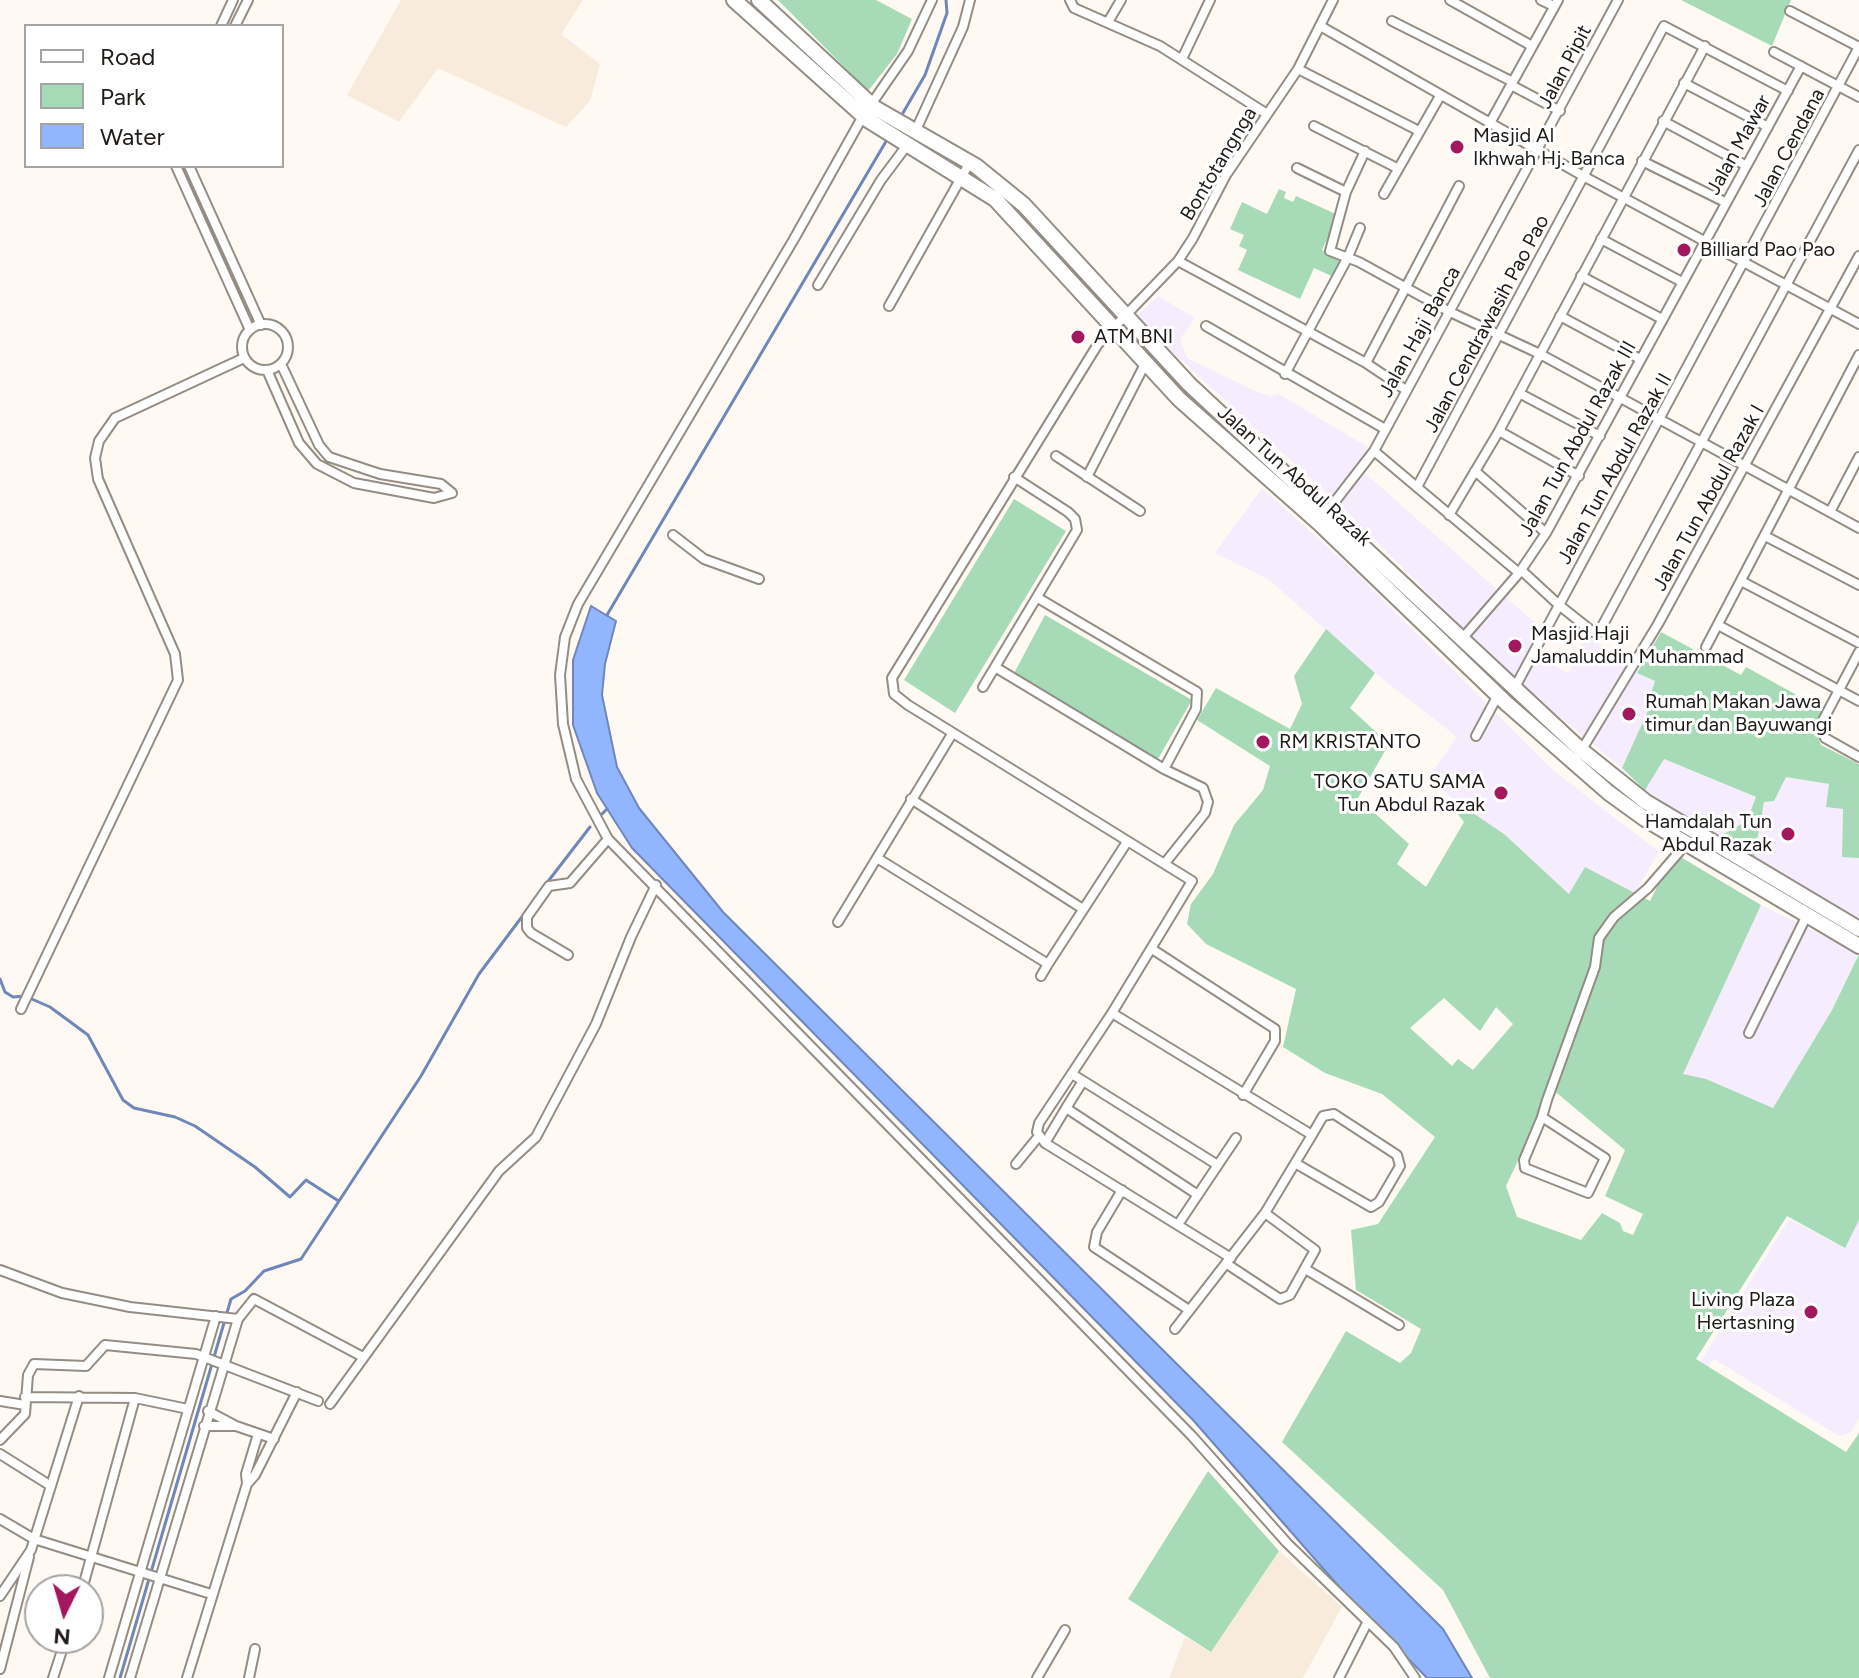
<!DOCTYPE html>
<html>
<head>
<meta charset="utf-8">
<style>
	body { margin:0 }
	#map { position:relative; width:1859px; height:1678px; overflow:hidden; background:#fef9f3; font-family:Figtree,sans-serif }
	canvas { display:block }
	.legend { position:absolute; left:24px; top:24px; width:260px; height:144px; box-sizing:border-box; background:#fff; border:2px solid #a5a4a3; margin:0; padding:10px 14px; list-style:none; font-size:24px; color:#1e1b18 }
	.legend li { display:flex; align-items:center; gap:16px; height:40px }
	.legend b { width:40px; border:2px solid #a5a4a3 }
	.north { position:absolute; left:24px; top:1574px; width:80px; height:80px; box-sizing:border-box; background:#fff; border:2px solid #a5a4a3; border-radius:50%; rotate:185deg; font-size:22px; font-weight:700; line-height:32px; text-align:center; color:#1e1b18 }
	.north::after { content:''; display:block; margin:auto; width:28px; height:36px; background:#a3175e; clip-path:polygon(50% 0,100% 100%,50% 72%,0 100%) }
</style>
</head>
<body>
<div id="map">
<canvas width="1859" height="1678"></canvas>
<ul class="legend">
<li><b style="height:10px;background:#fff"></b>Road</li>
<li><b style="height:22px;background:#a7dbb7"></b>Park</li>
<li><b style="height:22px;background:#92b5ff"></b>Water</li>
</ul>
<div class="north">N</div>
</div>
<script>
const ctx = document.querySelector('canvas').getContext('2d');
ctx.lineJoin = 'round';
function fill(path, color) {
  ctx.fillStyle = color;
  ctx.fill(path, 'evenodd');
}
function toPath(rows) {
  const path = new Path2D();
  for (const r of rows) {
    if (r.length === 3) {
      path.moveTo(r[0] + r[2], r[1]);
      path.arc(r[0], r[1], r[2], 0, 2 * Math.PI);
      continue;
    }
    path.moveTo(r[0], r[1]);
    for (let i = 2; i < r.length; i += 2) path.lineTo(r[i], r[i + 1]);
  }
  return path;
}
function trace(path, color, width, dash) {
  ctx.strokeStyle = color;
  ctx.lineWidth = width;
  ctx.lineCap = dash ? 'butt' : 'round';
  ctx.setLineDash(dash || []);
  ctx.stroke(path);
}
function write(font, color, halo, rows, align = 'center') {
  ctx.font = font + ' Figtree,sans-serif';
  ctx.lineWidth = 6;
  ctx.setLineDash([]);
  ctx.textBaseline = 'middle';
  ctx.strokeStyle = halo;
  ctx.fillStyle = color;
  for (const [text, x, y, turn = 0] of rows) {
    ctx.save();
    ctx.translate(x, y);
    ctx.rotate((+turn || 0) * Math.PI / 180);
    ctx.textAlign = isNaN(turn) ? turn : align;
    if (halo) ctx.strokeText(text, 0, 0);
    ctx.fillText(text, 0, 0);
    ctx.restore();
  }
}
fill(toPath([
	[1158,296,1195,318,1180,339,1187,358,1255,391,1270,396,1279,394,1371,449,1359,468,1540,627,1552,630,1538,657,1568,673,1587,635,1637,673,1655,681,1649,699,1651,704,1622,768,1556,714,1458,623,1340,505,1135,318],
	[1262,488,1352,569,1554,771,1659,852,1634,894,1585,867,1570,894,1504,834,1451,798,1430,775,1457,737,1375,673,1268,579,1215,553],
	[1663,759,1757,798,1747,821,1724,834,1725,841,1645,790],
	[1786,777,1829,784,1843,808,1842,856,1859,858,1859,921,1754,858,1764,802,1774,801],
	[1761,905,1859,953,1832,1010,1773,1108,1706,1079,1683,1074],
	[1789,1219,1844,1248,1859,1220,1859,1418,1850,1433,1839,1436,1714,1359,1708,1367,1700,1362]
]), '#f5ecfd');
fill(toPath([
	[401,0,583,0,561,34,600,64,590,101,566,127,438,68,399,122,347,95],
	[1279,1551,1342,1607,1303,1678,1169,1678,1185,1637,1211,1652]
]), '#f9ebdb');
fill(toPath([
	[778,0,876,0,912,19,897,54,868,91],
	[1681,0,1791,0,1772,46],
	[1279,189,1286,192,1284,198,1293,202,1296,196,1338,215,1322,250,1344,261,1336,278,1314,268,1300,299,1238,270,1247,250,1239,246,1244,235,1230,229,1242,202,1267,214],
	[1014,499,1066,531,955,713,904,680],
	[1045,615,1192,700,1155,764,1012,677],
	[1326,629,1375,673,1350,708,1389,744,1358,798,1409,844,1397,864,1426,887,1464,822,1450,804,1451,798,1504,834,1569,894,1585,867,1650,901,1674,853,1761,905,1683,1074,1706,1079,1773,1108,1832,1010,1859,954,1859,1220,1845,1248,1787,1216,1696,1359,1846,1452,1859,1433,1859,1678,1490,1678,1443,1590,1282,1442,1346,1331,1400,1363,1411,1353,1421,1329,1356,1290,1351,1230,1378,1224,1435,1137,1382,1094,1325,1073,1283,1047,1296,989,1206,944,1187,924,1191,904,1213,874,1234,825,1263,790,1270,766,1197,720,1216,688,1290,729,1302,704,1294,676],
	[1444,998,1480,1031,1496,1007,1513,1024,1473,1070,1458,1059,1452,1066,1410,1028],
	[1552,1089,1625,1150,1605,1196,1643,1214,1633,1235,1623,1231,1620,1223,1602,1213,1581,1240,1517,1217,1506,1186],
	[1661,632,1741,675,1746,667,1824,710,1815,730,1821,745,1859,764,1859,858,1842,857,1843,809,1826,807,1829,784,1786,777,1774,801,1764,802,1754,858,1725,841,1724,834,1747,821,1756,797,1664,759,1645,790,1622,768,1651,704,1649,699,1655,681,1637,673],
	[1208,1471,1279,1551,1211,1652,1128,1599]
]), '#a7dbb7');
const water = toPath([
	[591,606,616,621,605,664,602,695,617,767,639,808,723,912,1443,1629,1472,1678,1427,1678,1349,1598,1193,1420,632,848,597,793,573,725,573,660,591,606]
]);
fill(water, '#92b5ff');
trace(water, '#6f87ba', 2);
trace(toPath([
	[900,118,925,75,947,13,946,0],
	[607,615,888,138],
	[602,814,607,809],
	[546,884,590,827],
	[0,979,5,992,13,997,25,996,50,1007,88,1035,123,1100,134,1108,175,1117,195,1126,255,1167,290,1197,306,1180,337,1200],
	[120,1678,231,1299,245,1291,264,1271,301,1259,421,1076,479,974,527,910]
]), '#6f87ba', 3);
const street = toPath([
	[932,0,908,51,863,116,794,239,578,604,565,637,560,675,563,724,576,779,608,839,1192,1436,1287,1543,1394,1647,1415,1678],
	[1070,0,1074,8,1160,46,1267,114],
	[1450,0,1532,46],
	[1541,0,1554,6],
	[1790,11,1859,47],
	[1392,21,1513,82],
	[1108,22,1121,0],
	[221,26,233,0],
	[235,26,248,0],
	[1322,27,1585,177,1859,324],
	[1774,52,1859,97],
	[1182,59,1210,0],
	[1298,69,1419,131],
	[1684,83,1768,127],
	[1511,85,1560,111],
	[1663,121,1745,165],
	[1490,123,1558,0],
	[1314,126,1397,168],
	[915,132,963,27,970,0],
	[1365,151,1346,192,1330,251,1359,262,1450,312,1540,354,1859,528],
	[1642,161,1725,202],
	[176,166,250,330],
	[189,166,261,325],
	[1297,168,1346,192],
	[1384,194,1440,96],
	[1601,239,1682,282],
	[1178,261,1366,363,1406,390],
	[1581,276,1662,319],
	[818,285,881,180,908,144],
	[889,306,970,162],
	[1560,316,1640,359],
	[265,347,23],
	[1206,326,1385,429],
	[1366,363,1459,186],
	[267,370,299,443,317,464,354,483,434,498,452,493,441,484,380,474,329,457,319,445,281,364],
	[1285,374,1348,257,1360,228],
	[1519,393,1600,436],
	[1499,431,1579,476],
	[1374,451,1519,573],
	[1056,456,1140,511],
	[1475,471,1546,533],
	[1087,477,1145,364],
	[1417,487,1664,26,1788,91],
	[1830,512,1859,457],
	[1326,513,1374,451,1618,0],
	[1449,515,1499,431,1705,46],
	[673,535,704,559,759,579],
	[1765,536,1859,585],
	[1521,570,1559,605,1593,632,1599,632,1859,150],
	[1741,581,1859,643],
	[1038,598,1197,692,1196,709,1164,769],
	[1718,625,1859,701],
	[1461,640,1519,573,1546,533,1801,66],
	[1706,647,1859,355],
	[1859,652,1820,726,1825,738,1859,757],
	[995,667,1164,769,1203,788,1208,802,1205,813,1165,863],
	[983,687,1077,530,1075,519,1068,512,1014,477],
	[1514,689,1859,47],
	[1476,736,1498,695],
	[1581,751,1658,624,1859,256],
	[911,799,1083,909],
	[877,858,1048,964,1127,842],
	[838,922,952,734],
	[1152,949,1275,1029,1275,1041,1243,1095],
	[568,955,531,933,527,928,527,917,549,886,570,883,608,839],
	[1041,976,1048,964],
	[21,1009,178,680,175,654,98,479,95,458,99,441,115,418,244,358],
	[1112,1013,1312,1135,1265,1213,1175,1329],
	[1749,1033,1807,915],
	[1072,1074,1216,1164],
	[1066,1108,1083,1081],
	[1542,1117,1524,1160,1525,1168,1588,1193,1605,1158,1542,1117,1547,1100,1595,967,1599,938,1614,917,1648,888,1686,844],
	[1045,1143,1066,1108,1198,1195],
	[1295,1163,1371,1207,1379,1202,1400,1166,1397,1155,1334,1114,1323,1116,1312,1135],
	[1016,1164,1039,1136],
	[1122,1190,1097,1232,1094,1247,1189,1310],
	[1179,1223,1236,1138],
	[1231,1258,1045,1143,1037,1132,1039,1123,1112,1013,1192,881,908,705,894,694,892,678,1098,344,1178,261,1193,238,1226,175,1298,69,1333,0],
	[1227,1264,1280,1299,1290,1295,1315,1250,1265,1213],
	[0,1270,62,1293,130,1307,238,1319,254,1299,363,1357],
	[1307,1270,1399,1325],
	[25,1397,135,1398,188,1409],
	[0,1401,25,1405],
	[330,1404,499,1171,536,1137,596,1024,631,937,656,885],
	[208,1411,236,1426,274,1439],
	[204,1426,235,1426],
	[0,1440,25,1414,28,1375,34,1364,86,1366,105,1345,196,1354,318,1401],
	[0,1454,51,1486],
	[247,1484,255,1475,297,1392],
	[0,1519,34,1539,211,1594],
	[82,1590,135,1398],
	[0,1596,31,1550,79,1396],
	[0,1669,29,1557],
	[53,1678,66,1638],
	[109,1678,216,1316],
	[130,1678,238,1319],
	[187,1678,247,1484,246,1474,258,1434],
	[249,1678,255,1649],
	[1037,1678,1065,1630],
	[1339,1678,1367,1623]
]);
const primary = toPath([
	[734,0,868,120,995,199,1179,399,1319,523,1506,703,1609,793,1645,819,1859,946],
	[759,0,875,108,976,166,1024,205,1189,384,1581,750,1646,802,1859,929]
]);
trace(street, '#948d84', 12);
trace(primary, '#948d84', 18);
trace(street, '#fff', 8);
trace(primary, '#fff', 14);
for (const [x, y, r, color] of [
	[1457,147,8,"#a3175e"],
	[1684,250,8,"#a3175e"],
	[1078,337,8,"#a3175e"],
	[1515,646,8,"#a3175e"],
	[1629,714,8,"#a3175e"],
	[1263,742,8,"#a3175e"],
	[1501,793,8,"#a3175e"],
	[1788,834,8,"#a3175e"],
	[1811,1312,8,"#a3175e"]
]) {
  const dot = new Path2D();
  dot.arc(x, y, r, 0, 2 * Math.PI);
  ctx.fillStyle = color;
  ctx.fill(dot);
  trace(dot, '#fff', 3);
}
write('20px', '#1e1b18', '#fff', [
	["Jalan Pipit",1565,67,-62],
	["Jalan Mawar",1739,145,-61],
	["Jalan Cendana",1789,148,-62],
	["Bontotangnga",1219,164,-59],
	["Jalan Cendrawasih Pao Pao",1487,324,-62],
	["Jalan Haji Banca",1420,332,-61],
	["Jalan Tun Abdul Razak III",1578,439,-61],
	["Jalan Tun Abdul Razak II",1615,469,-61],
	["Jalan Tun Abdul Razak",1294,476,42],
	["Jalan Tun Abdul Razak I",1709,498,-61]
]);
write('20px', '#1e1b18', '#fff', [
	["Masjid Al",1473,136],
	["Ikhwah Hj. Banca",1473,159],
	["Billiard Pao Pao",1700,250],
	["ATM BNI",1094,337],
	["Masjid Haji",1531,634],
	["Jamaluddin Muhammad",1531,657],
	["Rumah Makan Jawa",1645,702],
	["timur dan Bayuwangi",1645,725],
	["RM KRISTANTO",1279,742],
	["TOKO SATU SAMA",1485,782,"right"],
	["Tun Abdul Razak",1485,805,"right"],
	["Hamdalah Tun",1772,822,"right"],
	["Abdul Razak",1772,845,"right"],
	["Living Plaza",1795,1300,"right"],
	["Hertasning",1795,1323,"right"]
], 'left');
</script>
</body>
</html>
